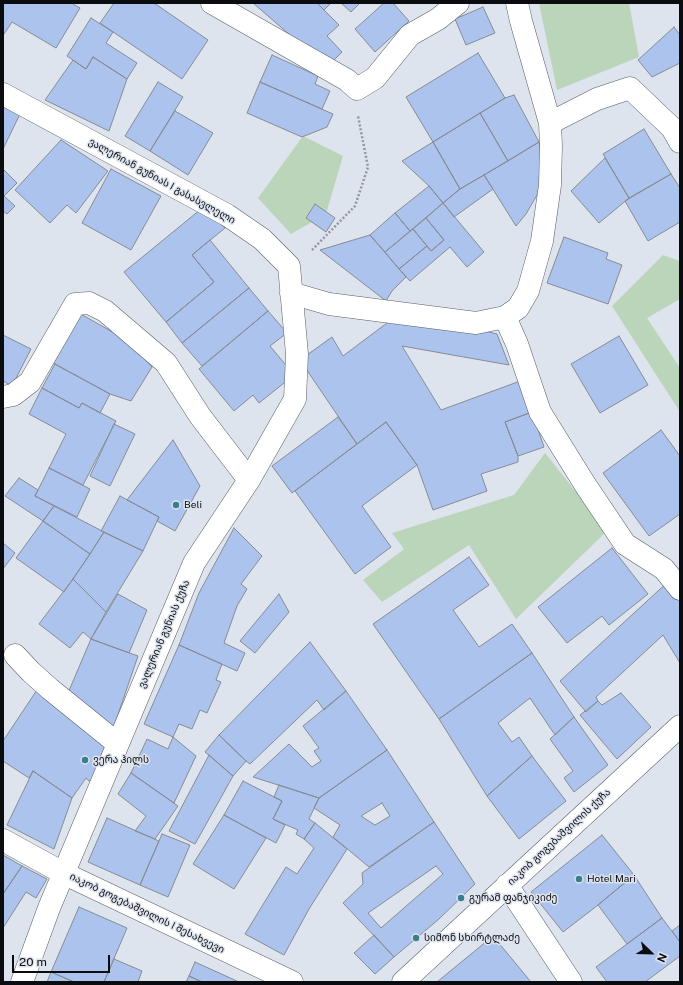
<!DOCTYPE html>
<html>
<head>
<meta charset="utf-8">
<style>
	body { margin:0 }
	#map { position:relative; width:683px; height:985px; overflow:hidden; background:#dee4ee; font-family:"Public Sans",sans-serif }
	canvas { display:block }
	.frame { position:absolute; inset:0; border:4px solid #0a0c0f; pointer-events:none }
	.north { position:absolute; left:631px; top:933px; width:40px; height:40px; -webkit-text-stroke:3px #dee4ee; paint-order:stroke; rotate:113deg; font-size:11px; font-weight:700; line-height:16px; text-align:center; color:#0a0c0f }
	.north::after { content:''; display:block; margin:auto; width:14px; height:18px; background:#0a0c0f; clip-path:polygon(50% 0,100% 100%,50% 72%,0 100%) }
	.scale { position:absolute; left:12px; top:955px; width:98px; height:18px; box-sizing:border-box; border:2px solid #0a0c0f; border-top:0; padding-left:5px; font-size:12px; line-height:14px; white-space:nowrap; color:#0a0c0f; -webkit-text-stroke:3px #dee4ee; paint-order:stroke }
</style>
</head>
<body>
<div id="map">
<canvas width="683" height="985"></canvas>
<div class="frame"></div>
<div class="north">N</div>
<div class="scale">20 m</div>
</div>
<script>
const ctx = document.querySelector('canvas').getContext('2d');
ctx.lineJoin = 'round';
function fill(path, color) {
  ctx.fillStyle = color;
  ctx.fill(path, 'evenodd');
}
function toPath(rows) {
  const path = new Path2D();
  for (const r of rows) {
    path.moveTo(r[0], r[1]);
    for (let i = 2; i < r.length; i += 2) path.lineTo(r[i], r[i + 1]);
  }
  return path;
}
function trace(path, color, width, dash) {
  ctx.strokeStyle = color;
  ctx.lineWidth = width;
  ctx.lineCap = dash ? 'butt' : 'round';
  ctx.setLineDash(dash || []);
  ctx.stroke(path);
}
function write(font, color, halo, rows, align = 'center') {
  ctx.font = font + ' "Public Sans","Noto Sans Georgian",sans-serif';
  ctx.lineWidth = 3;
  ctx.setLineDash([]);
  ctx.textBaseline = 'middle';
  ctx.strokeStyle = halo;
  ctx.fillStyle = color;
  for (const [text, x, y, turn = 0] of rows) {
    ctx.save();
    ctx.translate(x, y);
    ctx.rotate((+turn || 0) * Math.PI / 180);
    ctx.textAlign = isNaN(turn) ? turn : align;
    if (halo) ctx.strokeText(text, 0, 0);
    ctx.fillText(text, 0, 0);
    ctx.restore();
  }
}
fill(toPath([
	[539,3,629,3,639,57,557,90],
	[303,136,343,156,326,214,291,234,258,198],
	[663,255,680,261,680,299,647,318,680,368,680,412,612,306],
	[545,453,607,531,516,619,469,545,382,602,363,580,404,549,392,533,514,495]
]), '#bad5ba');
const building = toPath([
	[3,3,71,3,80,8,56,48,12,22,4,34,3,33,3,3],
	[114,3,154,3,208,40,182,79,100,23,114,3],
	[253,3,317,3,339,25,327,36,342,52,327,67,253,3],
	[317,3,331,3,324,10,317,3],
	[341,3,360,3,351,12,341,3],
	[384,3,393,3,409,21,375,52,355,29,384,3],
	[483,7,495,33,466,45,455,19,483,7],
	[91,18,113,32,106,43,137,63,127,79,93,57,86,69,67,56,91,18],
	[674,27,680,35,680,63,652,77,638,60,674,27],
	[478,53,505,98,433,142,406,97,478,53],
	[272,55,318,76,315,84,330,91,322,109,260,82,272,55],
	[93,57,127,79,109,131,45,100,73,60,86,69,93,57],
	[158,82,183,97,150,151,125,136,158,82],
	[260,82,333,114,327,127,302,137,247,113,260,82],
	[514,95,539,142,508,161,480,113,505,98,514,95],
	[3,103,21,112,3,149,3,103],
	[175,111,213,133,188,175,150,151,175,111],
	[480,113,508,161,460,189,433,142,480,113],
	[644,129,671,174,629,198,603,154,644,129],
	[61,140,108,171,76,213,67,205,50,223,15,190,61,140],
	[433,142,460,189,443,203,429,186,402,161,433,142],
	[539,142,544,162,542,180,537,195,526,214,516,226,484,175,539,142],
	[605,158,629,198,599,223,571,191,605,158],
	[3,169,17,183,4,196,15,206,7,214,3,211,3,169],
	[111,169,161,196,131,250,82,223,111,169],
	[671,174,680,188,680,222,648,241,625,201,671,174],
	[484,175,493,189,454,217,443,203,460,189,484,175],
	[429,186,443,203,410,231,395,213,429,186],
	[443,203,484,252,467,267,450,247,410,281,399,269,427,246,431,251,444,240,426,218,443,203],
	[315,204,335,218,326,232,306,218,315,204],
	[206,205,225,228,192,255,214,282,166,322,124,272,206,205],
	[395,213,410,231,385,252,370,235,395,213],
	[426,218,444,240,431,251,413,229,426,218],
	[413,229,427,246,399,269,385,252,413,229],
	[370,235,406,277,392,291,386,301,320,250,370,235],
	[564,237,608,253,606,259,622,265,608,304,547,283,564,237],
	[210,240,249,288,182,343,166,322,214,282,192,255,210,240],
	[249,288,268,311,202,366,182,343,249,288],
	[268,311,287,333,270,346,294,375,259,403,253,395,234,411,199,369,268,311],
	[79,313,130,342,152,367,131,401,110,394,51,362,79,313],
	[395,317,453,323,497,334,509,365,402,346,441,410,523,380,532,412,505,422,518,456,518,462,481,474,487,491,433,510,417,465,386,422,357,444,300,360,332,337,343,356,395,317],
	[3,335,31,349,12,386,3,381,3,335],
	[619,336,648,385,600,413,571,364,619,336],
	[55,364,110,394,100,413,82,403,79,408,42,388,55,364],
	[42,388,79,408,82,403,116,421,83,485,49,468,66,434,29,414,42,388],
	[532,412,544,447,518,456,505,422,532,412],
	[338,417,357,444,292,493,272,466,338,417],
	[386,422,417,465,362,506,391,547,355,574,295,491,386,422],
	[114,424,135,434,110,486,90,476,114,424],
	[661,430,680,456,680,514,649,536,603,473,661,430],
	[173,440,200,486,175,531,157,521,159,517,127,500,173,440],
	[49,468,90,489,77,517,35,496,49,468],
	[19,478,38,490,35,496,54,506,43,521,5,496,19,478],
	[120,496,159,517,143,551,101,531,120,496],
	[54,506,104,532,90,554,43,521,54,506],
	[43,521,90,554,64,592,16,558,43,521],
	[234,528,262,556,241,584,247,589,237,606,224,643,245,653,237,671,179,645,199,593,234,528],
	[104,532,143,551,106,612,73,579,90,554,104,532],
	[3,543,15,553,3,569,3,543],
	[612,548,648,594,609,625,602,616,567,643,538,607,612,548],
	[469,557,489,585,453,610,479,647,512,624,532,653,439,719,373,624,469,557],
	[73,579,106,612,91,639,83,632,70,648,39,624,73,579],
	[670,580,680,595,680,663,663,635,596,697,598,701,586,712,560,681,670,580],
	[118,594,147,610,129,653,91,639,118,594],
	[279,594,289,612,255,653,240,641,279,594],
	[91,639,138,656,111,735,65,700,91,639],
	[310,642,346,691,324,710,317,700,250,764,246,761,219,735,310,642],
	[179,645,222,664,216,680,221,682,207,713,200,710,192,729,179,724,173,737,144,724,179,645],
	[532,653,574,717,555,735,530,698,498,723,512,742,519,737,532,756,487,796,439,719,532,653],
	[39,687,110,742,95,765,98,767,95,780,89,781,86,778,72,798,33,771,29,778,3,761,3,741,39,687],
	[346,691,387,750,319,798,253,777,289,744,312,767,321,761,314,751,319,748,303,726,346,691],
	[621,693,651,727,617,759,580,715,598,701,602,705,621,693],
	[574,717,608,765,574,792,564,778,573,771,550,739,574,717],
	[219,735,246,761,233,776,205,752,219,735],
	[173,737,196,756,174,803,131,773,147,739,168,749,173,737],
	[387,750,434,822,369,867,333,837,340,825,314,808,319,798,387,750],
	[382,803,390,816,375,825,361,816,382,803],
	[209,755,233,776,195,844,169,831,209,755],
	[532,756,566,801,519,839,487,796,532,756],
	[33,771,72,798,54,849,7,825,33,771],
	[131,773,178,806,155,839,135,831,146,816,118,794,131,773],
	[243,781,282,801,273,819,285,825,276,843,224,815,243,781],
	[279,785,319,798,309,819,315,823,304,839,296,834,298,830,273,819,282,801,274,797,279,785],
	[224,815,266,838,234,889,193,864,224,815],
	[107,818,159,841,140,885,88,862,107,818],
	[434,822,475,884,439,919,394,957,343,903,363,884,362,873,434,822],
	[436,866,443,874,381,928,368,913,436,866],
	[315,823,347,849,309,909,284,955,245,934,286,867,297,874,314,848,304,839,315,823],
	[162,834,190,845,168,897,140,885,162,834],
	[602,835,634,875,598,905,563,932,531,892,602,835],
	[3,855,22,866,3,894,3,855],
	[22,866,47,879,36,898,26,892,3,928,3,894,22,866],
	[634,875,662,918,627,944,598,905,634,875],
	[79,907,127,928,104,982,74,982,51,972,79,907],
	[662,918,680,942,680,956,645,982,607,982,596,967,662,918],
	[680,925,680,942,672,931,680,925],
	[374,935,394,957,375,974,354,953,374,935],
	[493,936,531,982,437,982,493,936],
	[114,959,142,971,138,982,104,982,114,959],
	[195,962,239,982,202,982,189,976,195,962],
	[51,972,74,982,47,982,51,972],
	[189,976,202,982,186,982,189,976]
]);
fill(building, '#acc3ed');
trace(building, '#868b94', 1);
const minor = toPath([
	[212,3,347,80,357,89,375,78,410,35,438,19,458,3],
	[3,94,227,215,262,239,289,266,297,354,295,399,249,480,194,563,49,908,22,982],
	[550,123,597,99,630,88,672,128,680,142],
	[291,293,329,304,476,323,505,317,518,308,528,291,542,241,550,185,551,146,550,123,521,21,517,3],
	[505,317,517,344,540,412,586,486,625,544,664,569,680,589],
	[3,397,13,395,30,382,75,304,89,303,105,311,166,363,200,416,249,480],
	[15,655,31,672,50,689,118,744],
	[3,840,63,873,292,982],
	[507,885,571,982],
	[403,982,680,726]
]);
trace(minor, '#595d66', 23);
trace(toPath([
	[312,250,355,206,368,167,358,116]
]), '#91969d', 2.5, [2, 2]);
trace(minor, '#fff', 22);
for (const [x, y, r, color] of [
	[176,505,4,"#397e8c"],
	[85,760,4,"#397e8c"],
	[579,879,4,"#397e8c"],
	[461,898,4,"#397e8c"],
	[416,938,4,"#397e8c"]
]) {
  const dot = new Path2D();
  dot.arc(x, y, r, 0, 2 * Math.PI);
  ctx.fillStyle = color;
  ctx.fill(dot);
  trace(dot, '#dee4ee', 1.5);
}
write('10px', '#0a0c0f', '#dee4ee', [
	["ვალერიან გუნიას I გასასვლელი",162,181,29],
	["ვალერიან გუნიას ქუჩა",164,634,-67],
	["იაკობ გოგებაშვილის ქუჩა",559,837,-43],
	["იაკობ გოგებაშვილის I შესახვევი",147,913,26]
]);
write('10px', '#0a0c0f', '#dee4ee', [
	["Beli",184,505],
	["ვერა ჰილს",93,760],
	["Hotel Mari",587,879],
	["გურამ ფანჯიკიძე",469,898],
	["სიმონ სხირტლაძე",424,938]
], 'left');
</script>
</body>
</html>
